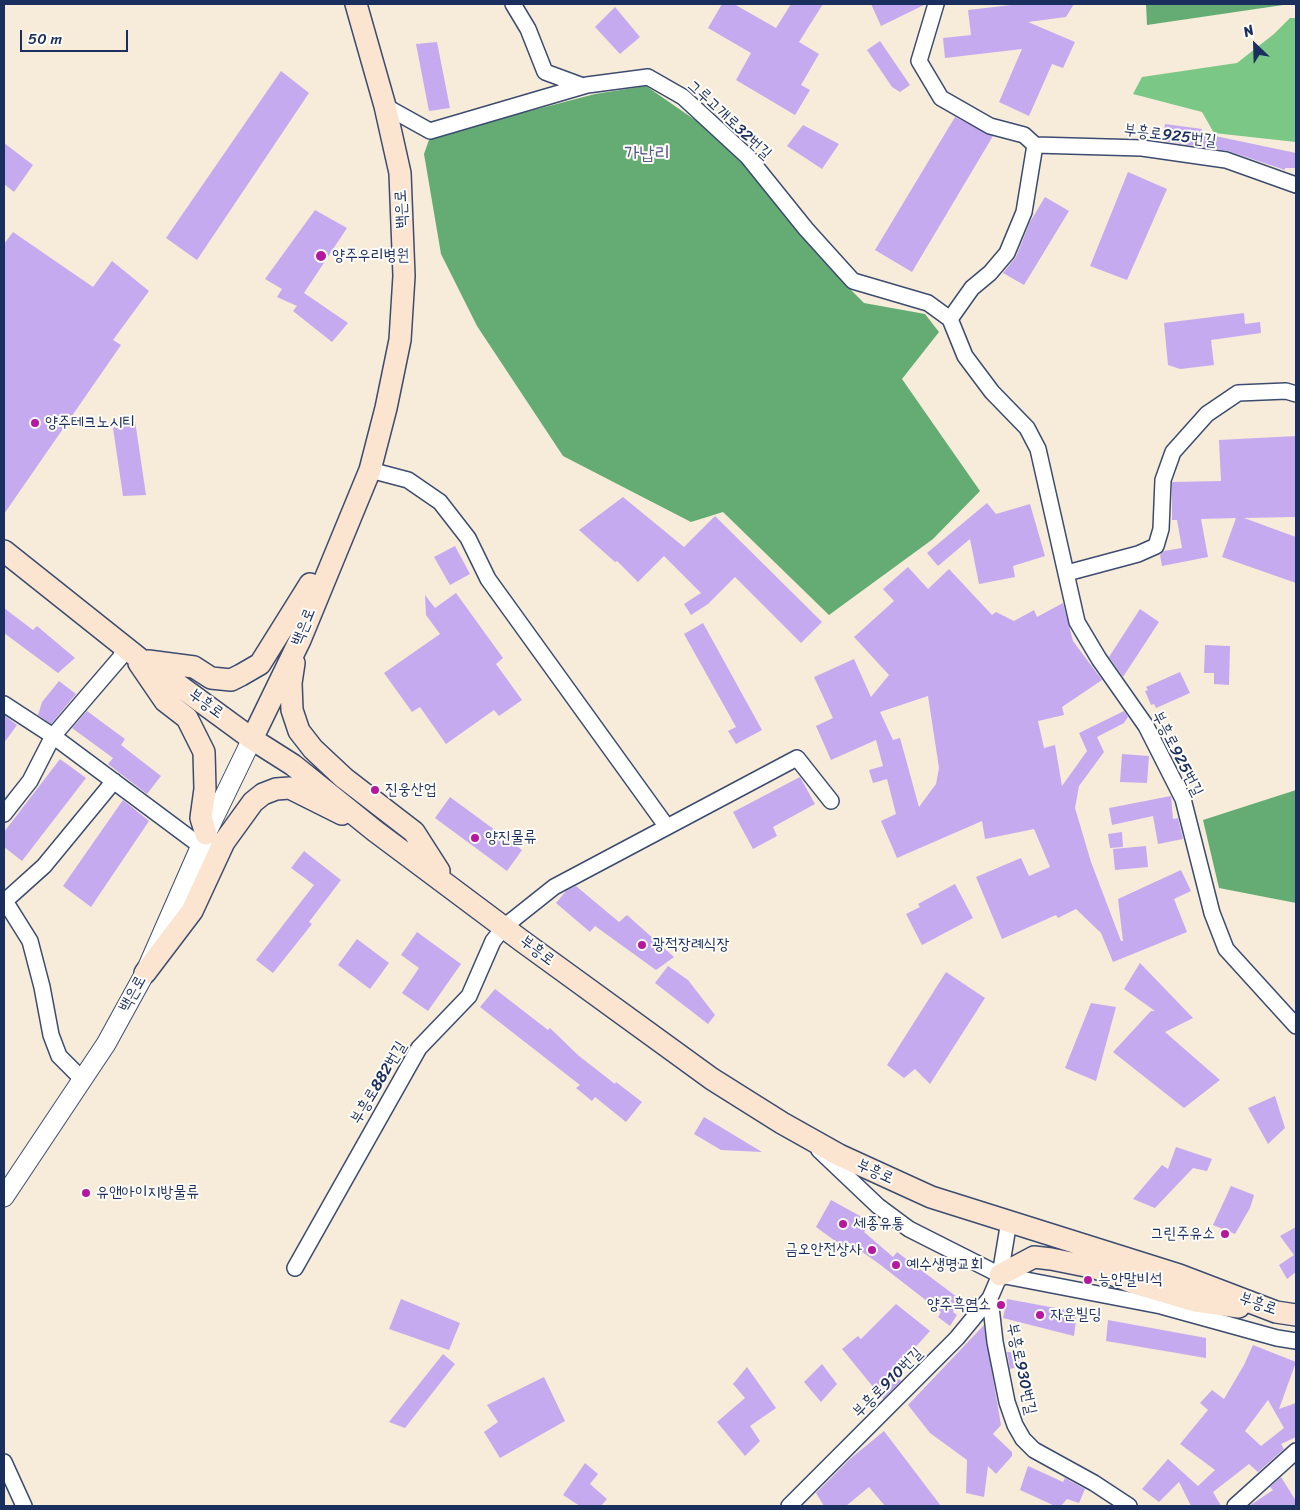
<!DOCTYPE html>
<html>
<head>
<meta charset="utf-8">
<style>
	body { margin:0 }
	#map { position:relative; width:1300px; height:1510px; overflow:hidden; background:#f6ecd9; font-family:Sriracha,sans-serif }
	canvas { display:block }
	.frame { position:absolute; inset:0; border:5px solid #1b2f5e; pointer-events:none }
	.north { position:absolute; left:1230px; top:20px; width:50px; height:50px; -webkit-text-stroke:4px #fdfcf7; paint-order:stroke; rotate:336deg; font-size:14px; font-weight:700; line-height:20px; text-align:center; color:#1b2f5e }
	.north::after { content:''; display:block; margin:auto; width:18px; height:22px; background:#1b2f5e; clip-path:polygon(50% 0,100% 100%,50% 72%,0 100%) }
	.scale { position:absolute; left:20px; top:30px; width:108px; height:22px; box-sizing:border-box; border:2px solid #1b2f5e; border-top:0; padding-left:6px; font-size:15px; line-height:18px; white-space:nowrap; color:#1b2f5e; -webkit-text-stroke:4px #fdfcf7; paint-order:stroke }
</style>
</head>
<body>
<div id="map">
<canvas width="1300" height="1510"></canvas>
<div class="frame"></div>
<div class="north">N</div>
<div class="scale">50 m</div>
</div>
<script>
const ctx = document.querySelector('canvas').getContext('2d');
ctx.lineJoin = 'round';
function fill(path, color) {
  ctx.fillStyle = color;
  ctx.fill(path, 'evenodd');
}
function toPath(rows) {
  const path = new Path2D();
  for (const r of rows) {
    path.moveTo(r[0], r[1]);
    for (let i = 2; i < r.length; i += 2) path.lineTo(r[i], r[i + 1]);
  }
  return path;
}
function trace(path, color, width, dash) {
  ctx.strokeStyle = color;
  ctx.lineWidth = width;
  ctx.lineCap = dash ? 'butt' : 'round';
  ctx.setLineDash(dash || []);
  ctx.stroke(path);
}
function write(font, color, halo, rows, align = 'center') {
  ctx.font = font + ' Sriracha,"Poor Story",sans-serif';
  ctx.lineWidth = 4;
  ctx.setLineDash([]);
  ctx.textBaseline = 'middle';
  ctx.strokeStyle = halo;
  ctx.fillStyle = color;
  for (const [text, x, y, turn = 0] of rows) {
    ctx.save();
    ctx.translate(x, y);
    ctx.rotate((+turn || 0) * Math.PI / 180);
    ctx.textAlign = isNaN(turn) ? turn : align;
    if (halo) ctx.strokeText(text, 0, 0);
    ctx.fillText(text, 0, 0);
    ctx.restore();
  }
}
fill(toPath([
	[1290,18,1296,18,1296,142,1214,133,1202,112,1133,94,1142,77,1237,63,1274,34]
]), '#7bc786');
fill(toPath([
	[1146,4,1290,4,1147,25],
	[646,86,711,131,749,165,840,279,864,303,925,314,939,332,902,379,980,491,933,539,829,615,723,512,691,522,563,456,477,326,441,254,424,154,430,137,595,94],
	[1296,790,1296,903,1219,888,1203,820]
]), '#64ac73');
fill(toPath([
	[722,4,734,4,776,28,791,4,823,4,799,42,819,54,801,85,810,90,795,115,736,80,751,53,708,28],
	[871,4,926,4,881,26],
	[1020,4,1074,4,1066,17,1028,22,1075,42,1063,68,1052,64,1029,116,999,102,1022,49,945,58,943,38,971,35,968,10],
	[615,7,640,37,620,54,595,27],
	[880,41,910,85,900,92,892,87,867,50],
	[437,42,450,108,429,111,416,44],
	[281,71,309,93,197,260,166,238],
	[955,117,993,136,912,272,875,250],
	[1165,124,1202,129,1201,133,1296,153,1296,168,1285,168,1285,170,1228,151,1163,141],
	[803,125,839,144,822,169,787,146],
	[4,143,33,165,14,192,4,184],
	[1128,172,1167,189,1127,280,1090,266],
	[1045,197,1069,211,1024,285,1003,273,1016,257,1030,222],
	[315,210,347,228,304,293,348,323,332,342,293,311,297,306,277,297,282,289,265,279],
	[13,232,93,287,112,261,149,291,113,340,121,345,4,514,4,244],
	[1244,313,1245,324,1260,322,1261,333,1211,340,1214,365,1180,369,1168,365,1164,323],
	[134,414,146,495,123,496,113,428],
	[1296,436,1296,517,1244,518,1296,537,1296,583,1222,557,1236,518,1201,519,1208,557,1162,566,1160,555,1164,551,1182,548,1177,520,1172,520,1172,482,1221,481,1219,440],
	[623,497,684,547,715,516,822,622,801,643,735,577,708,604,691,615,684,604,701,593,664,556,638,582,617,561,615,562,579,530],
	[987,503,996,514,1030,504,1045,556,1013,566,1015,577,979,584,970,539,938,566,927,553],
	[455,546,470,574,450,585,434,557],
	[908,567,928,589,949,569,992,615,996,612,1014,621,1034,610,1037,617,1063,603,1073,641,1102,680,1062,707,1064,715,1038,721,1044,748,1055,745,1062,786,1087,751,1079,733,1124,711,1128,717,1124,723,1097,737,1104,752,1079,786,1075,808,1091,862,1121,941,1123,941,1118,899,1181,870,1191,891,1174,899,1187,932,1113,962,1101,933,1076,909,1058,918,1056,915,1002,939,976,877,1021,858,1029,876,1050,867,1034,829,985,839,982,821,897,858,881,821,896,814,887,779,873,783,869,770,883,766,876,740,831,760,816,726,833,718,814,677,854,659,871,697,889,675,854,637,894,601,883,589],
	[928,696,939,768,936,784,919,807,900,738,893,740,880,712],
	[456,593,503,658,496,664,522,700,499,716,494,710,446,744,420,707,412,712,384,673,440,634,426,615,425,595,435,608],
	[4,608,33,630,37,626,75,658,58,673,4,633],
	[1140,609,1159,622,1123,677,1109,657],
	[703,623,762,730,736,744,728,731,736,727,684,634],
	[1205,645,1230,646,1229,685,1214,684,1214,673,1204,673],
	[1180,672,1190,693,1156,708,1154,704,1151,705,1145,691,1148,690,1146,687],
	[59,681,76,694,51,724,38,715,42,702],
	[87,711,125,739,121,745,161,776,147,794,108,764,113,758,72,728],
	[4,715,17,725,4,743],
	[1122,754,1149,756,1147,783,1120,782],
	[60,759,86,778,22,861,4,847,4,832],
	[800,777,815,804,773,827,777,836,753,849,733,812],
	[1171,796,1173,819,1178,818,1183,839,1158,844,1153,816,1112,825,1109,808],
	[450,797,522,850,507,871,435,818],
	[123,800,149,821,91,907,63,886],
	[1122,832,1123,847,1110,848,1108,834],
	[1146,846,1148,867,1115,870,1113,849],
	[304,851,341,880,309,922,312,924,273,973,256,960,314,885,291,868],
	[955,884,973,918,922,945,906,914,920,907,918,904],
	[576,886,619,922,627,915,674,957,656,970,595,926,590,932,556,903,566,891],
	[417,932,461,964,428,1011,402,993,419,968,401,955],
	[357,939,389,963,370,989,338,965],
	[1140,963,1193,1018,1165,1032,1220,1080,1184,1108,1113,1052,1151,1011,1155,1011,1124,989],
	[668,966,688,980,715,1015,708,1024,655,983],
	[946,972,985,998,930,1084,915,1069,904,1078,887,1065],
	[495,989,548,1030,550,1028,579,1056,615,1084,616,1082,642,1102,626,1122,595,1097,592,1101,576,1088,580,1085,480,1007],
	[1091,1003,1116,1007,1096,1081,1065,1068],
	[1275,1096,1285,1128,1268,1144,1248,1108],
	[704,1117,762,1152,721,1150,694,1134],
	[1176,1147,1212,1159,1207,1171,1193,1168,1155,1208,1133,1199,1162,1165,1168,1169],
	[1231,1186,1254,1195,1250,1208,1235,1234,1213,1225],
	[831,1200,871,1222,864,1232,893,1257,897,1252,961,1300,953,1312,957,1315,950,1326,938,1317,941,1312,878,1263,848,1242,842,1246,816,1227],
	[1296,1227,1296,1272,1287,1279,1279,1265,1294,1255,1280,1236],
	[401,1299,460,1323,449,1350,389,1329],
	[1007,1299,1077,1312,1074,1336,1003,1318],
	[896,1304,930,1331,893,1372,901,1381,883,1399,842,1349,858,1336,861,1339],
	[1108,1320,1206,1338,1206,1358,1106,1341],
	[984,1325,1001,1425,993,1434,1012,1452,1012,1456,996,1474,988,1466,984,1497,966,1493,967,1460,930,1433,908,1405],
	[1253,1345,1296,1362,1279,1409,1296,1403,1296,1437,1281,1444,1284,1449,1258,1472,1249,1464,1213,1492,1221,1506,1191,1506,1179,1482,1159,1502,1142,1489,1168,1459,1198,1486,1215,1470,1180,1444,1208,1410,1200,1403,1212,1390,1224,1399,1244,1365],
	[1268,1400,1284,1428,1261,1446,1245,1431],
	[1007,1352,1022,1353,1024,1365,1010,1369],
	[443,1354,455,1364,405,1428,389,1422],
	[822,1364,837,1384,821,1402,804,1382],
	[747,1367,776,1408,750,1426,760,1441,745,1456,717,1422,745,1398,733,1384],
	[544,1377,565,1421,500,1458,484,1432,498,1422,487,1405],
	[884,1431,941,1506,885,1506,869,1487,846,1506,824,1506,816,1493,850,1459],
	[585,1463,598,1474,590,1484,607,1499,601,1506,580,1506,563,1495],
	[1028,1466,1063,1482,1065,1478,1085,1489,1079,1503,1067,1499,1061,1506,1055,1506,1020,1490],
	[1281,1477,1296,1501,1296,1506,1249,1506,1273,1490,1270,1487]
]), '#c6aaef');
const minor = toPath([
	[513,4,528,29,545,72,583,86],
	[936,4,919,61,941,98,990,126,1024,135,1035,145,1024,212,1007,253,990,273,972,288,950,319,965,356,992,392,1027,428,1038,449,1077,622,1099,659,1146,726,1183,799,1212,913,1226,949,1296,1026],
	[385,106,430,131,587,85,648,77,683,97,748,157,806,229,853,281,928,303,950,319],
	[1035,145,1142,148,1226,160,1296,185],
	[370,470,408,480,440,502,468,538,488,579,667,827],
	[1067,573,1138,554,1156,546,1161,529,1163,480,1173,452,1207,414,1238,393,1286,391,1296,394],
	[4,704,53,736,202,847],
	[4,814,30,781,53,736,120,658,124,647],
	[82,1079,59,1056,51,1035,42,987,30,941,5,901,44,866,114,781],
	[819,1150,878,1206,909,1229,1000,1275,1161,1306,1277,1338,1296,1341],
	[295,1268,419,1048,469,996,493,941,505,926,554,887,797,758,831,801],
	[990,1298,995,1342,1007,1402,1015,1425,1023,1439,1034,1450,1094,1483,1129,1506],
	[4,1462,24,1506],
	[789,1506,957,1338,990,1298,1000,1275,1009,1221],
	[1235,1506,1296,1451]
]);
const tertiary = toPath([
	[4,1197,106,1044,145,973,206,834,252,739]
]);
const secondary = toPath([
	[4,551,141,660,166,676,252,739,293,765,375,831,522,941,712,1079,782,1123,839,1155,931,1197,1179,1275,1276,1312,1296,1315],
	[148,661,194,667,211,678,231,680,241,675,260,664,310,584],
	[139,663,165,701,187,718,204,752,205,789,201,818,206,834],
	[294,663,291,683,292,710,299,731,313,749,344,778,414,832,439,871],
	[252,739,300,640,370,470,386,408,400,340,404,276,400,173,385,106,356,4],
	[145,973,192,911,224,842,253,802,263,794,276,789,290,788,342,814],
	[1000,1275,1034,1257,1051,1259,1096,1268,1134,1283,1195,1301,1239,1307]
]);
trace(minor, '#3c4b70', 18);
trace(tertiary, '#3c4b70', 21);
trace(secondary, '#3c4b70', 24);
trace(minor, '#fff', 15);
trace(tertiary, '#fff', 19);
trace(secondary, '#fce5d0', 21);
for (const [x, y, r, color] of [
	[321,256,6,"#b5179e"],
	[35,423,5,"#b5179e"],
	[375,790,5,"#b5179e"],
	[475,838,5,"#b5179e"],
	[642,945,5,"#b5179e"],
	[86,1193,5,"#b5179e"],
	[843,1224,5,"#b5179e"],
	[1225,1234,5,"#b5179e"],
	[872,1250,5,"#b5179e"],
	[896,1265,5,"#b5179e"],
	[1088,1280,5,"#b5179e"],
	[1001,1305,5,"#b5179e"],
	[1040,1315,5,"#b5179e"]
]) {
  const dot = new Path2D();
  dot.arc(x, y, r, 0, 2 * Math.PI);
  ctx.fillStyle = color;
  ctx.fill(dot);
  trace(dot, '#fdfcf7', 2);
}
write('16px', '#1b2f5e', '#fdfcf7', [
	["그루고개로32번길",729,120,43],
	["부흥로925번길",1170,136,7],
	["백은로",402,209,-93],
	["백은로",304,627,-68],
	["부흥로",206,704,36],
	["부흥로925번길",1177,754,63],
	["부흥로",537,951,37],
	["백은로",133,994,-61],
	["부흥로882번길",379,1083,-59],
	["부흥로",875,1172,24],
	["부흥로",1258,1304,19],
	["부흥로930번길",1021,1369,78],
	["부흥로910번길",888,1383,-45]
]);
write('16px', '#1b2f5e', '#fdfcf7', [
	["양주우리병원",332,256],
	["양주테크노시티",45,423],
	["진웅산업",385,790],
	["양진물류",485,838],
	["광적장례식장",652,945],
	["유앤아이지방물류",96,1193],
	["세종유통",853,1224],
	["그린주유소",1215,1234,"right"],
	["금오안전상사",862,1250,"right"],
	["예수생명교회",906,1265],
	["능안말비석",1098,1280],
	["양주흑염소",991,1305,"right"],
	["자운빌딩",1050,1315]
], 'left');
write('19px', '#575a91', '#fdfcf7', [
	["가납리",647,154]
]);
</script>
</body>
</html>
